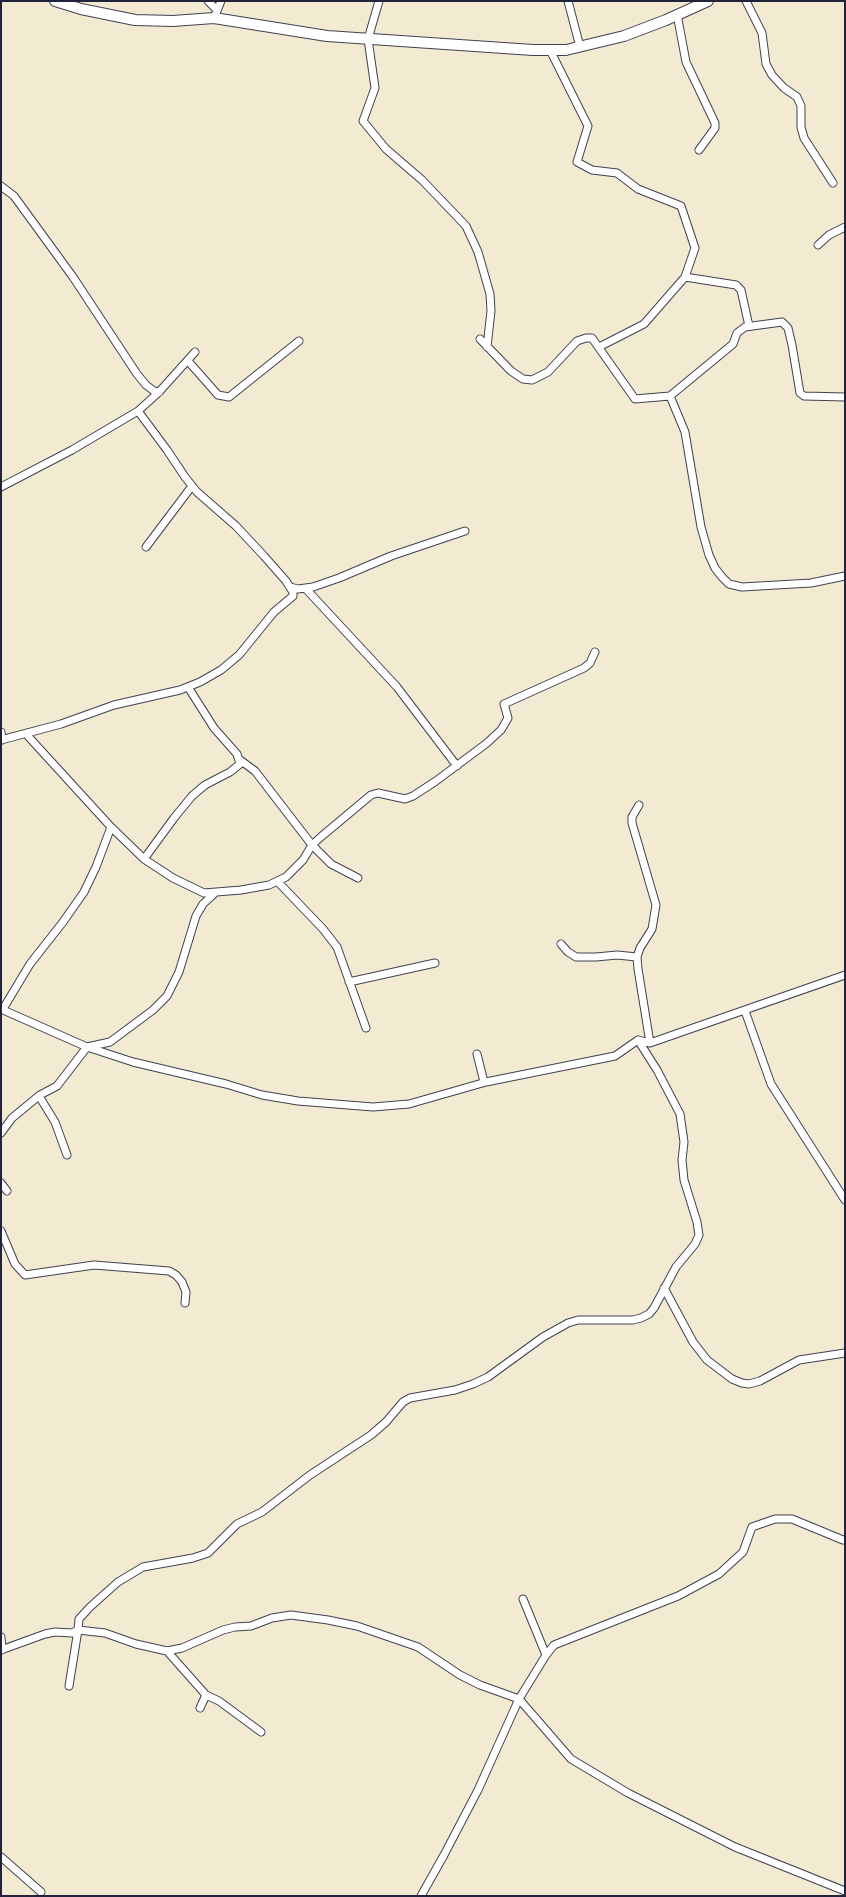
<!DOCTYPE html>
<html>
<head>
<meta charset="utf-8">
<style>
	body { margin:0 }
	#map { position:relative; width:846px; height:1897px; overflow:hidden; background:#f3ebd1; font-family:"Patrick Hand",sans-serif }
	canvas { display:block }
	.frame { position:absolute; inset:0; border:2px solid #22223b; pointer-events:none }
</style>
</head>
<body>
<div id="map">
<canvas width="846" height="1897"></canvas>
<div class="frame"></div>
</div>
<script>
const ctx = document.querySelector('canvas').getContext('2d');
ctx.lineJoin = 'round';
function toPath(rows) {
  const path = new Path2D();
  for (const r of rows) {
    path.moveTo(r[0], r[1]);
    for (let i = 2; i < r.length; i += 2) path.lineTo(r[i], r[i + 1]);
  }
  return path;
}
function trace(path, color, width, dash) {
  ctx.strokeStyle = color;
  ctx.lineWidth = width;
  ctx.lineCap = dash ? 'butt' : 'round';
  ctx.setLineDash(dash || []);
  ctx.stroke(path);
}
const street = toPath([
	[208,1,217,10],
	[379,1,368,39,375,88,363,121,386,149,422,180,466,226,478,252,490,294,491,311,487,347],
	[568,1,580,47],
	[746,1,762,33,766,64,772,75,784,88,797,97,801,106,801,127,804,138,833,183],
	[677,14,686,62,715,123,715,128,699,150],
	[214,18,221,1],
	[550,50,588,126,577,162,592,170,617,173,638,189,681,206,695,248,685,277,644,324,599,347],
	[1,186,14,196,73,277,137,374,146,385,154,391,159,392],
	[818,245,829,235,845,227],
	[685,277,736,285,741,290,749,326],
	[480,339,511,371,523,379,532,380,548,372,577,341,586,338,592,338,635,399,670,396,733,344,737,333,745,327,782,322,788,328,792,345,800,393,804,396,845,397],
	[188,361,218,395,229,397,299,341],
	[670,396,685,432,701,527,709,555,715,568,722,577,729,584,742,587,811,583,845,576],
	[1,487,72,450,138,411,159,392,195,352],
	[146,547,192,486],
	[290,587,298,589,313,587,339,578,391,556,465,531],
	[306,589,397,687,457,766],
	[1,732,2,740],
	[26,734,111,827,144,859,173,878,204,893,241,890,269,885,286,877,303,860,312,845,322,836,371,795,378,793,405,799,413,796,436,781,487,743,501,730,508,718,504,704,584,668,590,663,595,652],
	[1,740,61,724,114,705,180,690,200,682,221,670,239,655,274,612,293,596,293,592,286,581,264,556,236,526,197,492,185,477,167,450,138,411],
	[240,760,255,771,312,845,331,864,358,878],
	[639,805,632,817,632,823,656,905,652,929,640,948,637,957,638,969,650,1043],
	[144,859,174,818,192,796,205,785,230,772,240,764,237,754,214,728,188,687],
	[278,882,323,929,337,947,366,1028],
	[561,944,568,952,576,957,596,957,617,955,637,957],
	[349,982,435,963],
	[1,1009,87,1047,133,1062,226,1084,262,1095,298,1101,373,1107,409,1104,486,1082,615,1056,638,1040,650,1043,845,975],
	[3,1009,30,964,63,922,84,892,96,867,111,827],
	[745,1011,771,1084,845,1200],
	[477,1054,484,1082],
	[39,1096,55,1122,67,1155],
	[1,1133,12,1118,40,1095,57,1086,87,1047,110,1042,153,1010,167,996,179,972,196,916,203,904,214,894],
	[1,1183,7,1191],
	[1,1231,15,1264,25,1275,94,1265,169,1271,176,1275,182,1282,186,1292,185,1303],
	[664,1288,693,1342,707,1360,732,1379,742,1383,749,1384,760,1381,799,1360,845,1353],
	[523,1599,546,1655],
	[1,1637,2,1650],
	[1,1650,45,1634,55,1632,72,1633,78,1630,79,1619,90,1607,118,1582,143,1567,193,1558,208,1553,237,1524,262,1512,310,1475,371,1435,386,1422,403,1402,410,1398,455,1390,473,1384,488,1377,543,1337,568,1323,578,1320,633,1320,641,1318,649,1314,654,1308,676,1267,695,1244,699,1235,697,1222,684,1180,682,1160,684,1142,680,1114,657,1070,638,1040],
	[167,1651,206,1695,219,1701,261,1732],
	[69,1686,78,1630,105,1633,136,1644,167,1651,182,1648,223,1630,235,1627,251,1626,272,1618,291,1615,328,1620,357,1626,418,1647,460,1675,480,1685,519,1699,571,1759,628,1793,735,1847,845,1891],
	[200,1708,206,1695],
	[1,1857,41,1892],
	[421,1896,444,1855,478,1790,519,1699,546,1655,554,1645,678,1596,719,1574,743,1552,752,1527,775,1519,792,1519,843,1540]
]);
const secondary = toPath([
	[55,1,81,9,135,20,173,21,214,18,327,36,533,50,566,50,624,36,666,20,708,1]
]);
trace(street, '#414052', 9);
trace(secondary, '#414052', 12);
trace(street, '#fff', 7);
trace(secondary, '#fff', 10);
</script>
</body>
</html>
